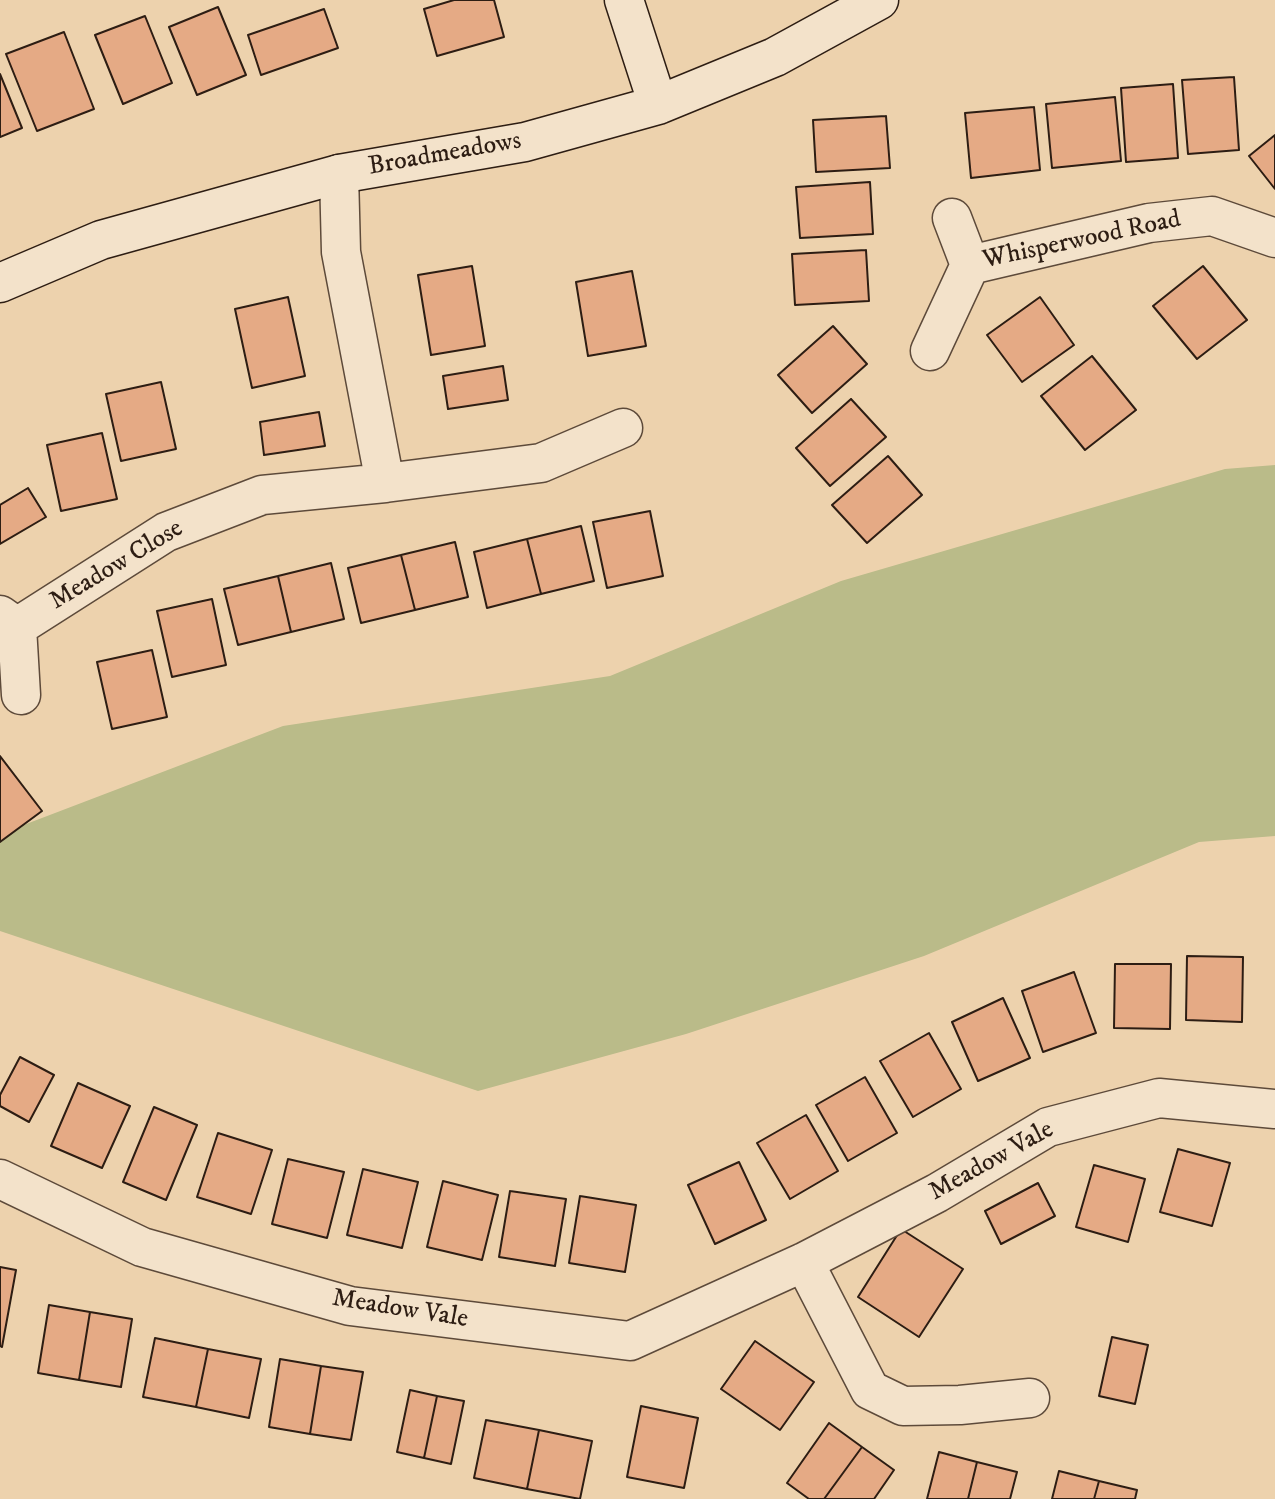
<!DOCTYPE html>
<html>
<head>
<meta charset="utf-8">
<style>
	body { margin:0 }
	canvas { display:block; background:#edd2ad }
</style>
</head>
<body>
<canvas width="1275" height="1499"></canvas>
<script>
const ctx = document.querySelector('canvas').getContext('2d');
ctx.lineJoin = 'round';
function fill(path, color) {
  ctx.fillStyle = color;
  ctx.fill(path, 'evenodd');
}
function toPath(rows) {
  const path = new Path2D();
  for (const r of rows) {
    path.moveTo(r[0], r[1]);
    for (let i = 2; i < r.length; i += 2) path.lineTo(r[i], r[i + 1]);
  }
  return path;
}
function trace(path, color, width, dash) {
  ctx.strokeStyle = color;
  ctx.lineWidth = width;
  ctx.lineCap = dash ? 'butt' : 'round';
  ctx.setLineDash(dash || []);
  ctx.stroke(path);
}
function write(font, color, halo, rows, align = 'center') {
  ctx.font = font + ' "IM FELL DW Pica",serif';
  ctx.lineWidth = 5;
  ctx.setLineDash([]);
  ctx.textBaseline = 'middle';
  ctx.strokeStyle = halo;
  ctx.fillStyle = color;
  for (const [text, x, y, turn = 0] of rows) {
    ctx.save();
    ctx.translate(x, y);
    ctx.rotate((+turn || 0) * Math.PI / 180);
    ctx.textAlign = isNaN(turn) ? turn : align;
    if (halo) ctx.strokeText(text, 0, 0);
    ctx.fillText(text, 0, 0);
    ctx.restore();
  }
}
fill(toPath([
	[1275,465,1275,836,1199,842,924,956,686,1034,478,1091,0,931,0,834,283,726,610,676,841,581,1225,469]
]), '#babb89');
const building = toPath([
	[454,0,494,0,504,37,437,56,424,9,454,0],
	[218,7,246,75,197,95,169,27,218,7],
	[324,9,338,48,261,75,248,35,324,9],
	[145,16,172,83,123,104,95,35,145,16],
	[64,32,94,109,37,131,6,54,64,32],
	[0,74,22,128,0,137,0,74],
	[1234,77,1239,150,1188,154,1182,80,1234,77],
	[1173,84,1178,158,1126,162,1121,88,1173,84],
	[1115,97,1121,161,1052,168,1046,104,1115,97],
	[1034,107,1040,170,971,178,965,113,1034,107],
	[886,116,890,168,816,172,813,120,886,116],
	[1275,135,1275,189,1249,156,1275,135],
	[870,182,873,234,800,238,796,187,870,182],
	[866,250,869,301,795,305,792,254,866,250],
	[472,266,485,346,431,355,418,275,472,266],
	[1203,266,1247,320,1197,359,1153,306,1203,266],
	[632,271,646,346,588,356,576,282,632,271],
	[288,297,305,376,252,388,235,309,288,297],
	[1040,297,1074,345,1022,382,987,335,1040,297],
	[833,326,867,364,812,413,778,375,833,326],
	[1092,356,1136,410,1085,450,1041,396,1092,356],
	[503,366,508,400,448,409,443,376,503,366],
	[161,382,176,449,121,461,106,394,161,382],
	[851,399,886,437,830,486,796,448,851,399],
	[319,412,325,446,264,455,260,422,319,412],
	[102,433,117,499,61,511,47,445,102,433],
	[888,456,922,495,867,543,832,505,888,456],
	[28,488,46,517,0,544,0,505,28,488],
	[650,511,663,576,607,588,593,522,650,511],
	[581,526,594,581,541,594,527,539,581,526],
	[527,539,541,594,487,608,474,552,527,539],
	[455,542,468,597,415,610,401,555,455,542],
	[401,555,415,610,361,623,348,568,401,555],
	[331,563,344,619,291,632,278,576,331,563],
	[278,576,291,632,238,645,224,589,278,576],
	[212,599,226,665,172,677,157,611,212,599],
	[152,650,167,717,112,729,97,662,152,650],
	[0,756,42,811,0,842,0,756],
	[1187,956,1243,957,1242,1022,1186,1020,1187,956],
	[1115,964,1171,964,1170,1029,1114,1028,1115,964],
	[1074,972,1096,1033,1043,1052,1022,991,1074,972],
	[1003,998,1030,1058,978,1081,952,1022,1003,998],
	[929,1033,961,1089,913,1117,880,1061,929,1033],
	[20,1057,54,1075,29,1122,0,1106,0,1095,20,1057],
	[865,1077,897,1133,848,1161,816,1105,865,1077],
	[78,1083,130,1106,102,1168,51,1146,78,1083],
	[154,1107,197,1125,166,1200,123,1182,154,1107],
	[806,1115,838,1171,790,1199,757,1143,806,1115],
	[218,1133,272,1150,251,1214,197,1197,218,1133],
	[1178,1149,1230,1163,1212,1226,1160,1212,1178,1149],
	[288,1159,344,1172,327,1238,272,1224,288,1159],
	[739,1162,766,1220,715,1244,688,1185,739,1162],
	[1094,1165,1145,1179,1128,1242,1076,1227,1094,1165],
	[363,1169,418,1182,402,1248,347,1235,363,1169],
	[443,1181,498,1195,482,1260,427,1247,443,1181],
	[1038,1183,1055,1216,1001,1244,985,1211,1038,1183],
	[510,1191,566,1199,555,1266,499,1257,510,1191],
	[580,1196,636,1205,625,1272,569,1263,580,1196],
	[901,1229,963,1269,919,1337,858,1297,901,1229],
	[0,1267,16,1270,2,1347,0,1346,0,1267],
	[49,1305,90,1312,79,1380,38,1373,49,1305],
	[90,1312,132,1319,121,1387,79,1380,90,1312],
	[1112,1337,1148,1345,1135,1404,1099,1396,1112,1337],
	[155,1338,208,1349,196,1407,143,1397,155,1338],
	[755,1341,814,1382,780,1430,721,1389,755,1341],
	[208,1349,261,1359,249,1418,196,1407,208,1349],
	[280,1359,321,1366,310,1434,269,1427,280,1359],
	[321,1366,363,1372,351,1440,310,1434,321,1366],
	[410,1390,437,1396,424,1458,397,1452,410,1390],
	[437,1396,464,1401,451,1464,424,1458,437,1396],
	[641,1406,698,1418,684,1488,627,1477,641,1406],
	[486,1420,539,1430,527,1489,474,1478,486,1420],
	[829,1423,862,1447,824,1499,809,1499,787,1483,829,1423],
	[539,1430,592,1441,580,1499,527,1489,539,1430],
	[862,1447,894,1470,874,1499,824,1499,862,1447],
	[939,1452,977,1462,968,1499,927,1499,939,1452],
	[977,1462,1017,1472,1010,1499,968,1499,977,1462],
	[1059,1471,1099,1481,1094,1499,1052,1499,1059,1471],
	[1099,1481,1137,1490,1135,1499,1094,1499,1099,1481]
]);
fill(building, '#e5aa85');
trace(building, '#2d1d13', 2);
const street = toPath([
	[339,174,341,252,385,483],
	[952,218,970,265],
	[930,351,970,265,1149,223,1212,216,1275,238],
	[0,615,17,627,21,695],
	[17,627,166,532,262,495,385,483,541,463,623,428],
	[0,1179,142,1247,350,1306,630,1341,804,1262,937,1193,1048,1127,1159,1098,1275,1109],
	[804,1262,870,1390,903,1406,960,1405,1030,1398]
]);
const secondary = toPath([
	[624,0,658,105],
	[0,283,101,240,339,174,525,142,658,105,775,57,879,0]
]);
trace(street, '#5d4a3a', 41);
trace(secondary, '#2d1d13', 41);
trace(street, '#f3e2ca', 38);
trace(secondary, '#f3e2ca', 38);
write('26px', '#2d1d13', '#f3e2ca', [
	["Broadmeadows",445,155,-10],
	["Whisperwood Road",1082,241,-12],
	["Meadow Close",117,566,-31],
	["Meadow Vale",992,1162,-29],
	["Meadow Vale",400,1310,9]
]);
</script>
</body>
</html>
